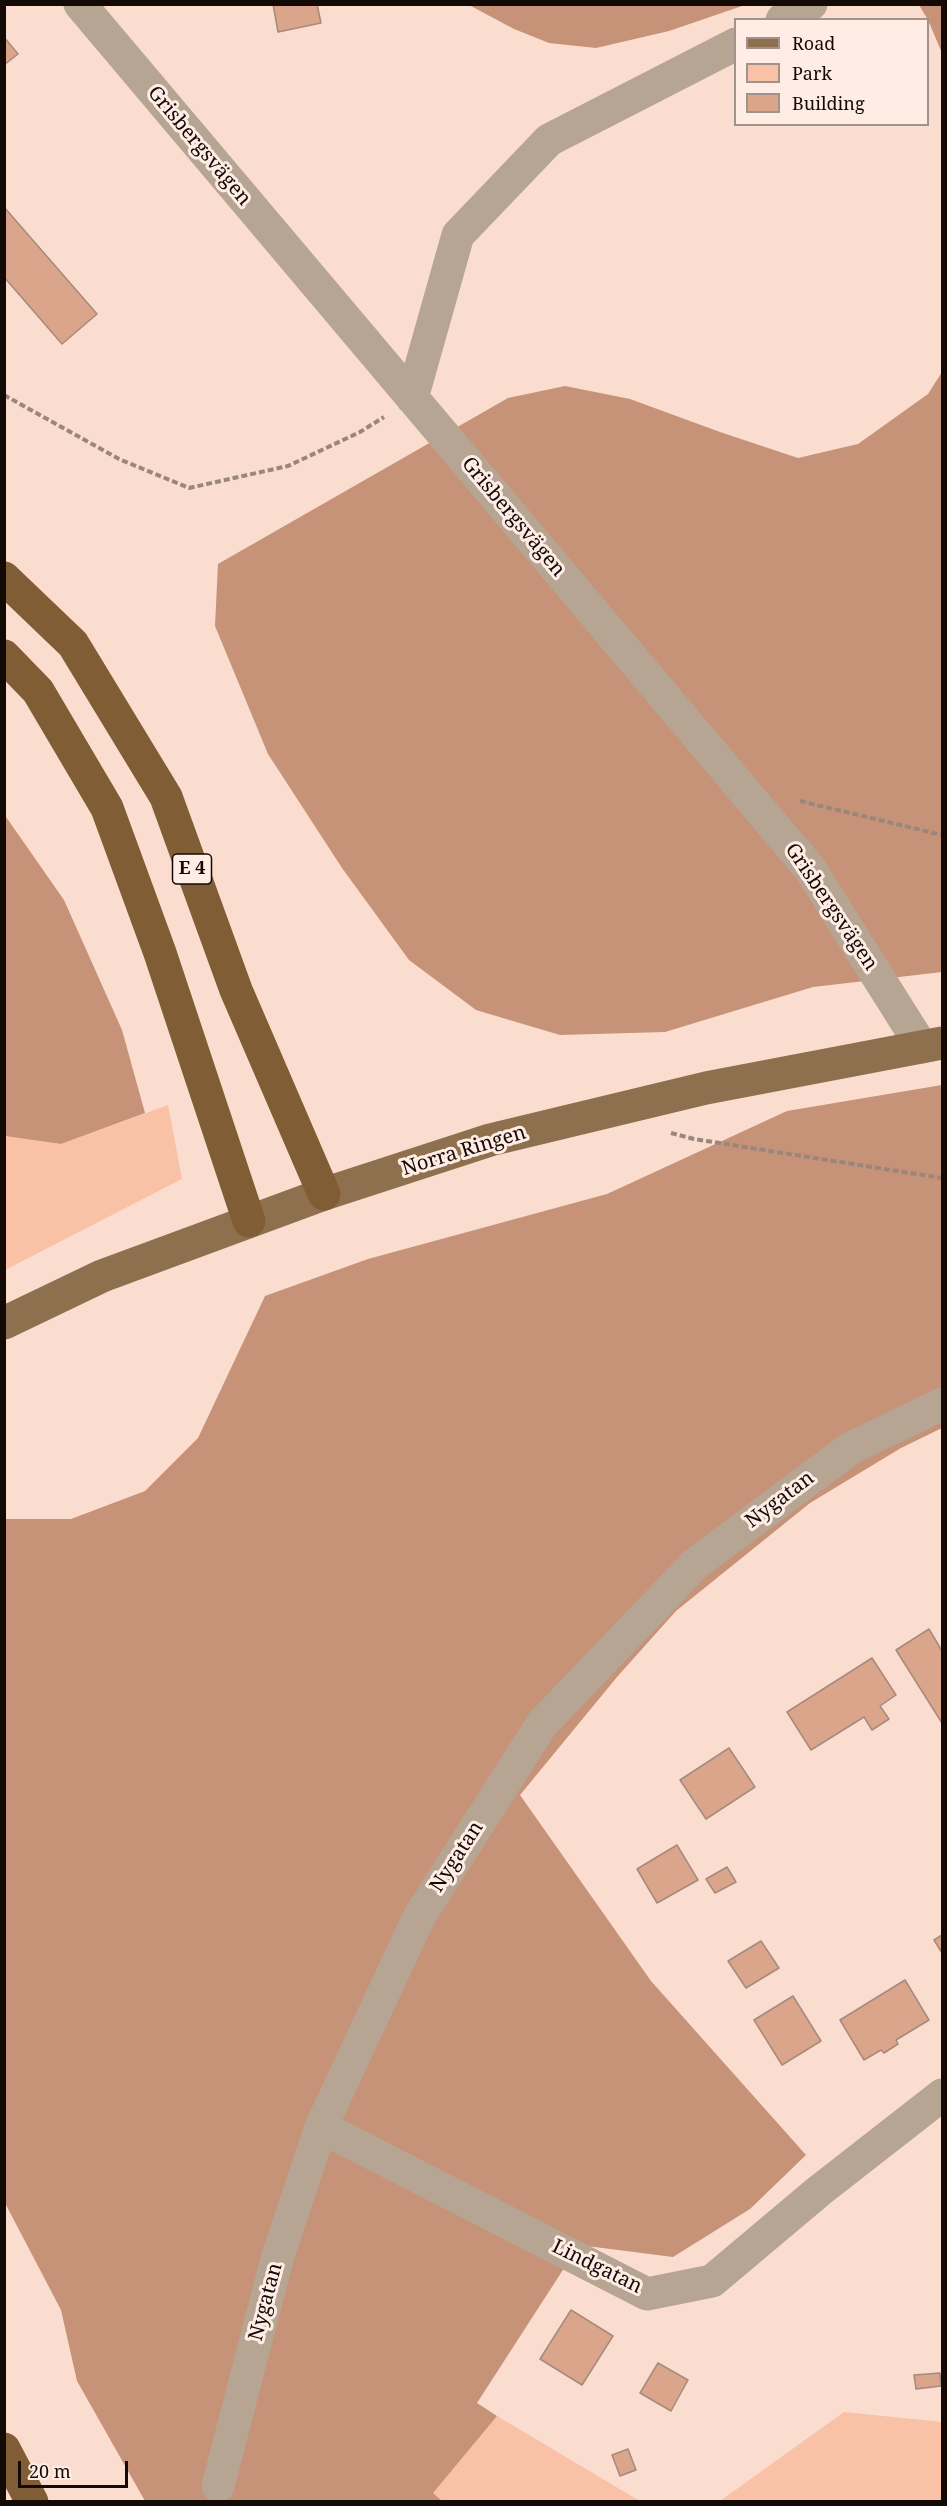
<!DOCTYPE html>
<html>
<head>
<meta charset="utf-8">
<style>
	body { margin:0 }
	#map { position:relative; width:947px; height:2506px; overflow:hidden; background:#faddcf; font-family:"Noto Serif",serif }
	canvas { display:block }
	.frame { position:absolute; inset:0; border:6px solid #130a06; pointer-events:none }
	.legend { position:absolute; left:734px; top:18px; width:195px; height:108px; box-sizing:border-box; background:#ffede5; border:2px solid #a1928c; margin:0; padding:8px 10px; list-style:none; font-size:18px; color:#130a06 }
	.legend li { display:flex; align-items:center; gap:12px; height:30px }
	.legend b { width:30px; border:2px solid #a1928c }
	.scale { position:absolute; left:18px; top:2461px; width:110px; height:27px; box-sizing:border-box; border:3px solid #130a06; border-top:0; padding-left:8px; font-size:18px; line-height:21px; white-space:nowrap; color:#130a06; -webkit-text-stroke:4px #ffede5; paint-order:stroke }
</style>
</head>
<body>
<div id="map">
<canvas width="947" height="2506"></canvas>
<div class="frame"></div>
<ul class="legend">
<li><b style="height:8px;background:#8f704e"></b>Road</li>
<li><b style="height:16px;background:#f9c2a7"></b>Park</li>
<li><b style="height:16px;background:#daa58b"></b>Building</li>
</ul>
<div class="scale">20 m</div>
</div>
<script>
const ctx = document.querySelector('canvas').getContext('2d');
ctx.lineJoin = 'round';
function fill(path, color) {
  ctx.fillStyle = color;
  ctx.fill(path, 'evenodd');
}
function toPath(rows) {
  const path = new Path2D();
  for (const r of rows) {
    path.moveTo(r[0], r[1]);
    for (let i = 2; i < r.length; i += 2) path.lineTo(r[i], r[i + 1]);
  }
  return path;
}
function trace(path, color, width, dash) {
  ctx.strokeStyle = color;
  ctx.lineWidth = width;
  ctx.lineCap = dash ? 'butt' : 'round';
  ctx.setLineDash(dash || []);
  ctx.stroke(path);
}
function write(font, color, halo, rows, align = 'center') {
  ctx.font = font + ' "Noto Serif",serif';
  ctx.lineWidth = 6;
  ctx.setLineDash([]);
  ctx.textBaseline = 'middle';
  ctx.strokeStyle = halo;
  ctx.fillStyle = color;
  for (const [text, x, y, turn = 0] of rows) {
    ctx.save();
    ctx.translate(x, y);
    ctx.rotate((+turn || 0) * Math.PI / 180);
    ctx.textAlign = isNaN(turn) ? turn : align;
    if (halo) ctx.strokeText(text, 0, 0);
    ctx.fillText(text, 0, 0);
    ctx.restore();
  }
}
fill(toPath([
	[168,1105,182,1179,5,1270,4,1136,61,1144],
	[844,2412,942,2422,942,2501,720,2501],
	[497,2416,640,2501,442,2502,432,2493]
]), '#f9c2a7');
fill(toPath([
	[469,5,745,5,669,31,596,48,549,43,514,29],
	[919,5,942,5,942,53,928,20],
	[942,372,942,972,813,987,665,1032,560,1035,476,1010,409,960,342,868,268,754,215,626,218,564,508,398,565,386,630,399,720,432,798,458,858,444,928,394],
	[4,814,64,900,122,1030,145,1113,61,1144,5,1136],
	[942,1085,942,1428,901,1448,810,1503,676,1611,617,1677,520,1795,651,1981,806,2155,750,2209,673,2257,579,2245,477,2403,497,2416,433,2493,442,2501,145,2501,77,2381,61,2310,5,2203,4,1519,71,1519,145,1491,198,1438,265,1296,368,1259,607,1194,787,1111]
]), '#c69278');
const building = toPath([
	[273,4,317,4,321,23,278,32,273,4],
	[4,37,18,54,4,65,4,37],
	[4,207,97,314,62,344,4,277,4,207],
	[929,1629,942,1651,942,1723,896,1650,929,1629],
	[872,1658,896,1695,880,1706,889,1719,872,1730,864,1717,811,1750,787,1712,872,1658],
	[729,1748,755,1787,706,1819,680,1780,729,1748],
	[677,1845,698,1880,657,1903,637,1869,677,1845],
	[727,1867,736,1882,715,1893,706,1879,727,1867],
	[942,1935,942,1953,934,1940,942,1935],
	[761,1941,779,1968,746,1988,728,1961,761,1941],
	[905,1980,929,2020,896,2040,898,2044,884,2053,881,2050,864,2060,840,2020,905,1980],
	[793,1996,821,2041,782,2065,754,2020,793,1996],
	[571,2310,613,2336,582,2385,540,2359,571,2310],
	[658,2363,688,2380,671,2411,640,2393,658,2363],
	[940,2373,941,2386,916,2389,914,2375,940,2373],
	[628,2449,636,2470,620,2476,612,2455,628,2449]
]);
fill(building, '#daa58b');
trace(building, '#a58a7d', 1.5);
trace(toPath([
	[4,395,119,459,189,488,288,466,360,432,384,417],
	[800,801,942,835],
	[671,1133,694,1139,942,1178]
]), '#9b867c', 4, [6, 3]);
trace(toPath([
	[80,4,810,869,922,1047],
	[782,20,811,4],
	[412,398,458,235,549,140,736,44],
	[321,2127,647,2294,712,2281,819,2191,942,2095],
	[218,2486,277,2259,321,2127,419,1917,542,1724,695,1564,851,1448,942,1404]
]), '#b6a593', 33);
trace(toPath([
	[4,1323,102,1276,324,1194,490,1140,706,1088,942,1043]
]), '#8f704e', 33);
trace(toPath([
	[4,578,73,644,166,797,236,990,324,1194],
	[4,656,38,691,107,808,160,953,249,1221],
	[4,2449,32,2502]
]), '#805d34', 33);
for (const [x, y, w] of [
	[192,869,39]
]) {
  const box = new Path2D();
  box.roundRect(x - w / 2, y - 15, w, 30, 4.5);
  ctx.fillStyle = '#ffede5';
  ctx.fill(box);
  trace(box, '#130a06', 1.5);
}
write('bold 18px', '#130a06', null, [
	["E 4",192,869]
]);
write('20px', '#130a06', '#ffede5', [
	["Grisbergsvägen",199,146,50],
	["Grisbergsvägen",513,517,50],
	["Grisbergsvägen",831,907,56],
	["Norra Ringen",464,1151,-17],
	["Nygatan",780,1500,-37],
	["Nygatan",457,1857,-57],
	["Lindgatan",597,2267,26],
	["Nygatan",266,2302,-75]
]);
</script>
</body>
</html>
